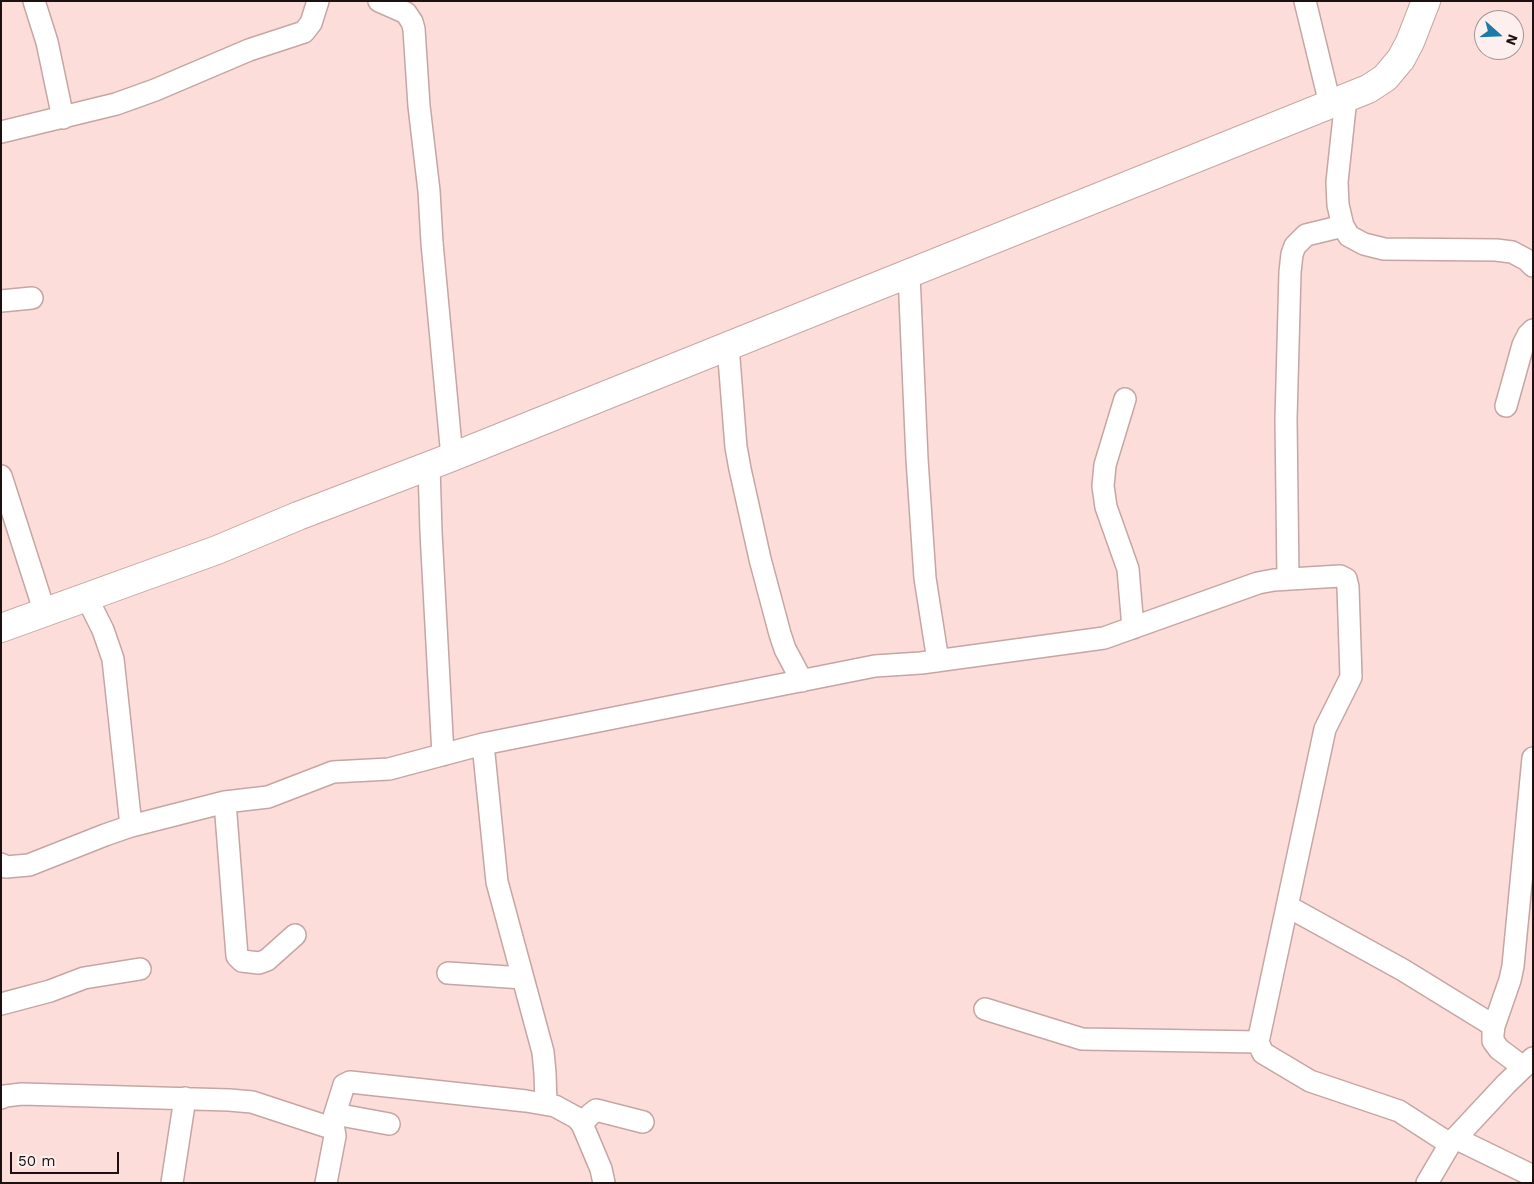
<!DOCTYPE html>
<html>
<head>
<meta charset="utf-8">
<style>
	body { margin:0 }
	#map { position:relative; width:1534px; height:1184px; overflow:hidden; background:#fdddd9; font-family:"Work Sans",sans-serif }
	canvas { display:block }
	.frame { position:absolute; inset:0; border:2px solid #1c1110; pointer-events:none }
	.north { position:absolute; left:1474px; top:10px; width:50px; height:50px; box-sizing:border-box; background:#fcefee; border:1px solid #a29695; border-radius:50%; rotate:110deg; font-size:14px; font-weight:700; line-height:20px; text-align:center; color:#1c1110 }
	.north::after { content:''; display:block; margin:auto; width:18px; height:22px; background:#1b7aa7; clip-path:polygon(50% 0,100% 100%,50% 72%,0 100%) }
	.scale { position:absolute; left:10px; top:1152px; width:109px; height:22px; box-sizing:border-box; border:2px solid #1c1110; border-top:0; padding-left:6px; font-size:15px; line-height:18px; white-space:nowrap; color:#1c1110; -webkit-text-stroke:4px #fcefee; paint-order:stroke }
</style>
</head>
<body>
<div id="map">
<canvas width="1534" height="1184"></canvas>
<div class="frame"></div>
<div class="north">N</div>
<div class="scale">50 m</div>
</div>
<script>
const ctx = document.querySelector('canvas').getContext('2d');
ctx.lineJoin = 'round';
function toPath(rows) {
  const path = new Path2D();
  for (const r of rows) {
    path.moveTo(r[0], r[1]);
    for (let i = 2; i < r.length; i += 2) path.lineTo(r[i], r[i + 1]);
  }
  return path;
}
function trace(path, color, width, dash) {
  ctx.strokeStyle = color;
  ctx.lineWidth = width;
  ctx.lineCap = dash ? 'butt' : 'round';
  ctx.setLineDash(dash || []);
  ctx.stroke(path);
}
const minor = toPath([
	[34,1,47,42,63,118],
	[379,1,406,13,412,22,414,29,419,106,429,191,432,243,452,457],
	[1305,1,1330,104],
	[1346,98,1337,182,1338,205,1343,226,1349,236,1364,244,1384,249,1496,250,1512,252,1527,260,1533,266],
	[1,132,116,104,155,90,249,50,304,32,311,23,318,1],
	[909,274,917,459,925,578,938,661],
	[1,301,32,298],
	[728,346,736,447,740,469,760,559,780,634,785,649,802,681],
	[1125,399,1105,465,1103,486,1106,507,1128,569,1133,628],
	[1506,406,1523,345,1528,335,1533,330],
	[429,466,431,532,443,755],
	[1,476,45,613],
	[1288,579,1286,419,1290,272,1292,254,1295,246,1306,235,1343,226],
	[87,598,103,630,113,659,131,826],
	[483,744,497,882,543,1052,545,1073,546,1104],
	[225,802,237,956,242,961,259,963,267,960,295,935],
	[1,864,6,867,29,865,105,835,131,826,225,802,268,797,333,772,389,769,483,744,875,666,921,663,1104,638,1258,583,1274,580,1340,576,1346,579,1348,587,1351,677,1325,729,1258,1042,1263,1053,1310,1081,1399,1111,1450,1144],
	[1287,906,1403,970,1494,1026],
	[448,973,523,978],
	[1,1004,50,991,84,978,140,969],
	[985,1009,1082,1039,1258,1042],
	[1523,1067,1499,1049,1493,1041,1493,1034,1494,1026,1510,980,1513,966,1533,758],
	[1,1098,5,1096,22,1094,229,1100,252,1102,325,1126,329,1124,333,1120,344,1085,350,1082,526,1101,555,1106,577,1118,582,1124,601,1169,604,1183],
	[335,1114,389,1124],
	[582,1124,591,1114,596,1110,643,1122],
	[1455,1138,1533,1176],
	[172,1183,185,1098],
	[326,1183,335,1136,334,1130,329,1124],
	[1427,1183,1450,1144,1506,1084,1533,1058]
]);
const major = toPath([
	[1,628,217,550,298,516,452,457,1368,89,1385,78,1401,59,1410,42,1426,1]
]);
trace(minor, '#c5a6a3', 24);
trace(major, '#c5a6a3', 30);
trace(minor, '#fff', 21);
trace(major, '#fff', 28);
</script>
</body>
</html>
